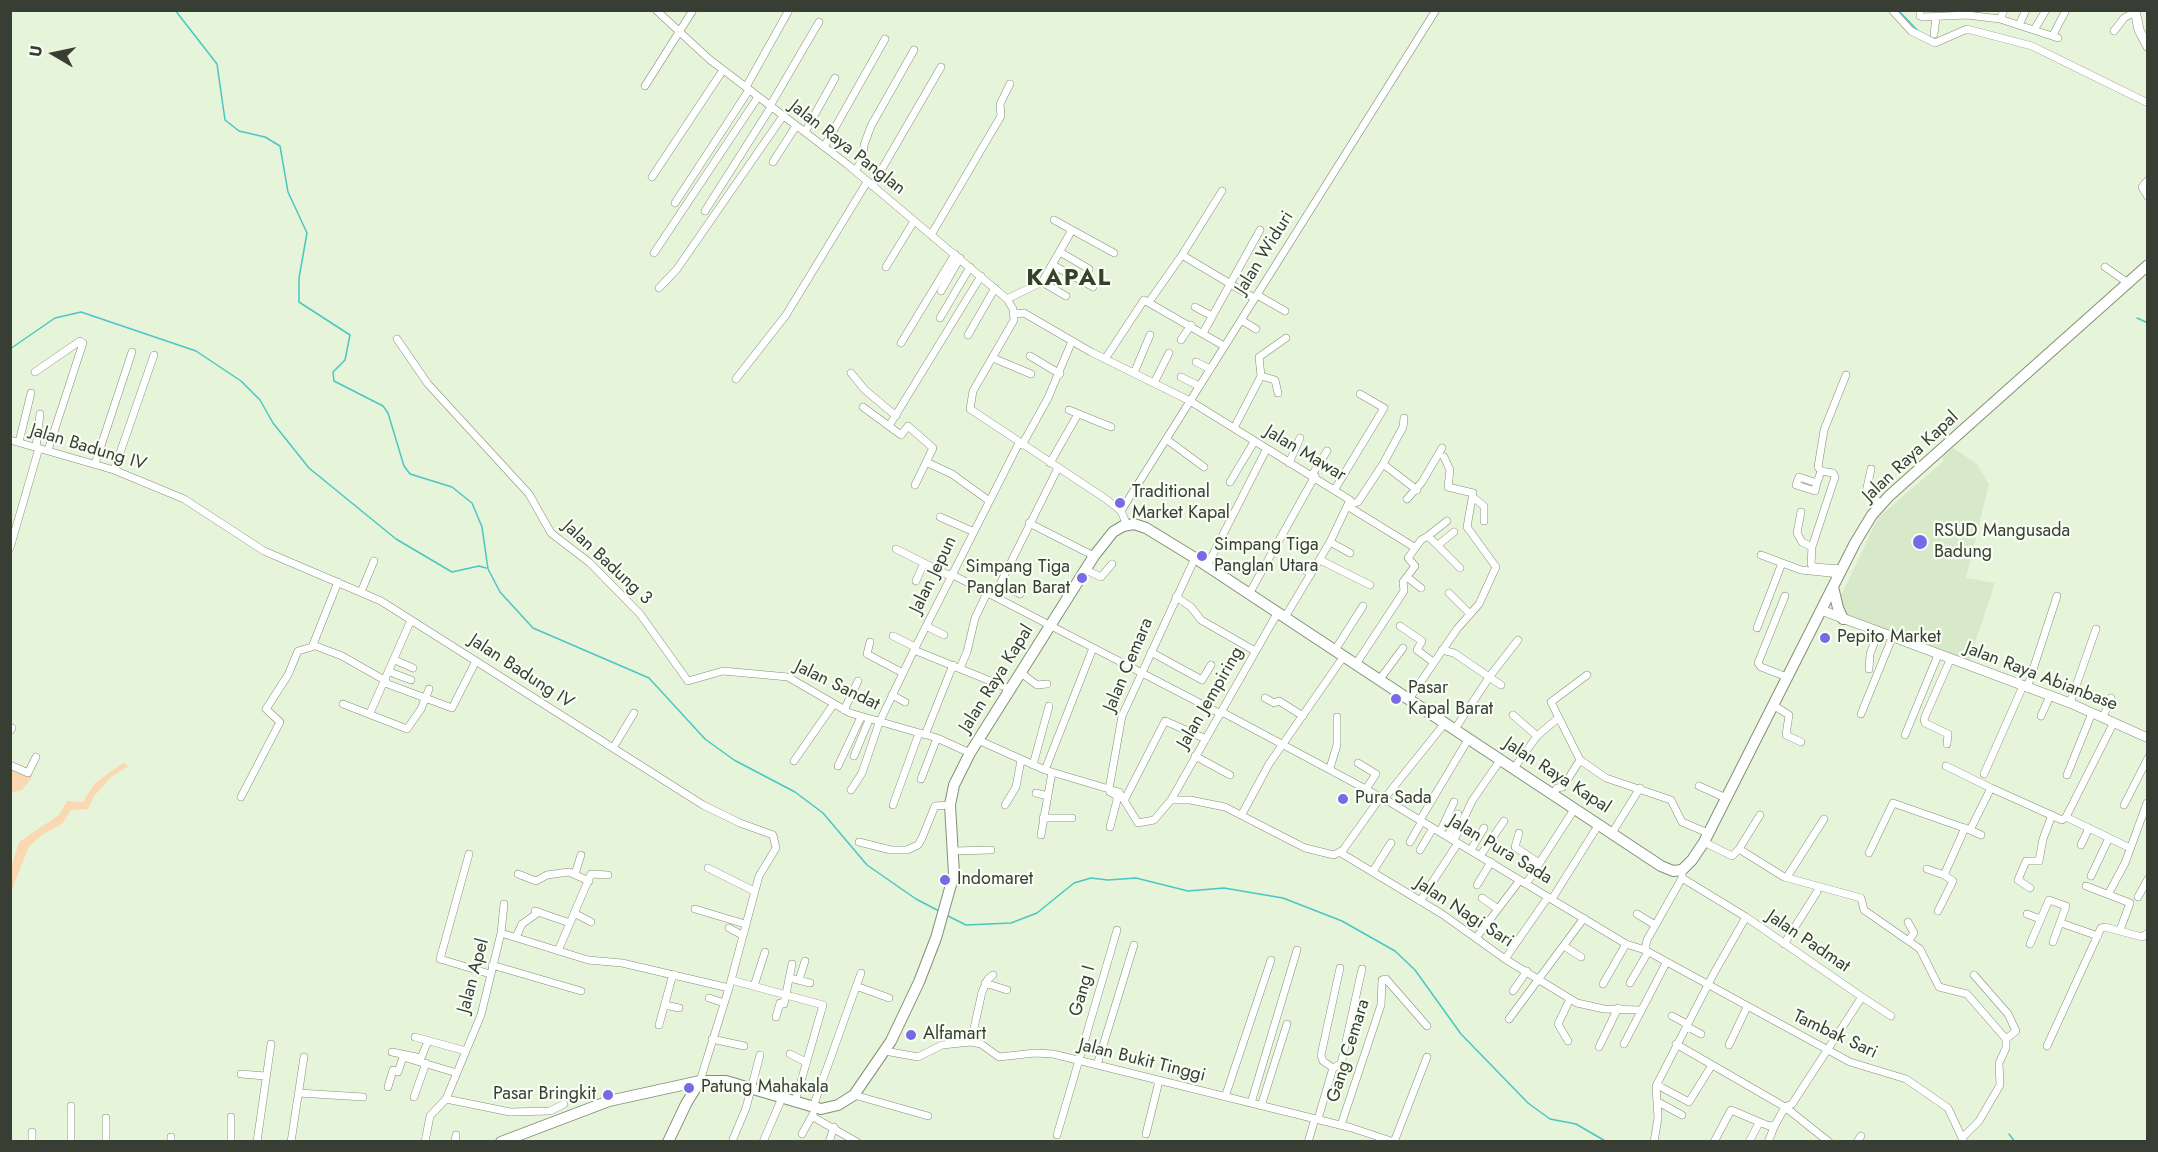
<!DOCTYPE html>
<html>
<head>
<meta charset="utf-8">
<style>
	body { margin:0 }
	#map { position:relative; width:2158px; height:1152px; overflow:hidden; background:#e6f4da; font-family:Jost,sans-serif }
	canvas { display:block }
	.frame { position:absolute; inset:0; border:12px solid #383e34; pointer-events:none }
	.north { position:absolute; left:24px; top:24px; width:60px; height:60px; -webkit-text-stroke:4px #f8fef4; paint-order:stroke; rotate:279deg; font-size:16px; font-weight:700; line-height:24px; text-align:center; color:#383e34 }
	.north::after { content:''; display:block; margin:auto; width:21px; height:27px; background:#383e34; clip-path:polygon(50% 0,100% 100%,50% 72%,0 100%) }
</style>
</head>
<body>
<div id="map">
<canvas width="2158" height="1152"></canvas>
<div class="frame"></div>
<div class="north">U</div>
</div>
<script>
const ctx = document.querySelector('canvas').getContext('2d');
ctx.lineJoin = 'round';
function fill(path, color) {
  ctx.fillStyle = color;
  ctx.fill(path, 'evenodd');
}
function toPath(rows) {
  const path = new Path2D();
  for (const r of rows) {
    path.moveTo(r[0], r[1]);
    for (let i = 2; i < r.length; i += 2) path.lineTo(r[i], r[i + 1]);
  }
  return path;
}
function trace(path, color, width, dash) {
  ctx.strokeStyle = color;
  ctx.lineWidth = width;
  ctx.lineCap = dash ? 'butt' : 'round';
  ctx.setLineDash(dash || []);
  ctx.stroke(path);
}
function write(font, color, halo, rows, align = 'center') {
  ctx.font = font + ' Jost,sans-serif';
  ctx.lineWidth = 4.5;
  ctx.setLineDash([]);
  ctx.textBaseline = 'middle';
  ctx.strokeStyle = halo;
  ctx.fillStyle = color;
  for (const [text, x, y, turn = 0] of rows) {
    ctx.save();
    ctx.translate(x, y);
    ctx.rotate((+turn || 0) * Math.PI / 180);
    ctx.textAlign = isNaN(turn) ? turn : align;
    if (halo) ctx.strokeText(text, 0, 0);
    ctx.fillText(text, 0, 0);
    ctx.restore();
  }
}
fill(toPath([
	[1953,448,1977,464,1989,484,1966,578,1995,583,1969,661,1846,618,1840,598,1878,518,1944,461,1942,458]
]), '#d7e9c8');
fill(toPath([
	[11,763,33,776,22,790,11,793],
	[123,763,129,766,112,776,94,796,88,809,71,810,62,824,42,835,29,846,11,892,11,868,19,842,59,815,67,801,83,802,95,783]
]), '#f9d8b2');
trace(toPath([
	[175,10,217,64,225,120,239,131,265,137,280,146,288,192,307,233,299,278,299,302,350,335,345,360,333,372,334,381,383,406,388,413,404,466,410,474,452,487,472,503,482,527,488,569,500,592,533,628,649,678,705,739,734,760,795,792,823,813,867,865,916,899,939,911],
	[1898,10,1918,31],
	[2137,318,2148,323],
	[10,349,55,318,81,312,196,351,241,381,260,400,273,423,309,468,396,539,452,572,479,566,486,568],
	[948,916,966,925,1011,923,1037,913,1074,883,1091,878,1108,880,1136,878,1188,891,1224,888,1283,898,1342,921,1395,951,1415,970,1461,1034,1528,1103,1550,1119,1576,1124,1607,1142],
	[2009,1134,2015,1142]
]), '#4bc6c3', 1.5);
const minor = toPath([
	[656,10,709,59,848,165,1007,299,1013,309,1014,320,973,391,970,409,1106,499,1121,511,1127,525],
	[1892,10,1911,31,1935,43,1967,29,2032,46,2148,103],
	[1920,10,1920,16,1923,17,1967,15,2000,19,2004,10],
	[2000,19,2058,38],
	[2019,25,2026,10],
	[2034,30,2046,10],
	[2114,31,2124,18,2135,12],
	[1934,34,1936,18],
	[2053,35,2066,10],
	[645,86,693,10],
	[746,87,789,10],
	[770,106,819,22],
	[805,132,835,78],
	[824,147,885,39],
	[773,162,796,126],
	[855,171,863,159,864,145,871,126,914,50],
	[652,177,723,70],
	[2148,180,2142,187,2148,197],
	[872,186,941,67],
	[675,203,749,90],
	[705,211,771,107],
	[1054,220,1114,253],
	[931,235,1001,116,1000,104,1010,84],
	[1060,252,1089,269],
	[654,253,758,97],
	[1182,255,1254,298],
	[1053,265,1093,287],
	[886,267,914,221],
	[2105,267,2128,283],
	[1042,282,1066,296],
	[659,288,677,269,783,116],
	[941,291,960,258],
	[1257,295,1285,311],
	[1007,299,1042,282,1072,230],
	[1149,302,1182,255,1222,191],
	[1195,307,1212,316],
	[1014,314,1024,313,1091,352,1190,401,1350,500,1330,542,1285,617],
	[940,318,970,267],
	[1241,320,1256,329],
	[1203,333,1260,230],
	[968,335,995,288],
	[397,339,428,384,529,494,551,533,590,563,640,614,688,681,723,671,788,677,850,713,937,738,970,753],
	[1181,340,1191,325],
	[901,343,955,254],
	[1030,356,1060,374],
	[993,358,1031,374],
	[1105,359,1144,300,1224,346],
	[1196,362,1210,369],
	[35,372,80,341,83,343,48,450],
	[851,373,865,390,896,416],
	[1134,373,1150,335],
	[1261,376,1275,380,1278,393],
	[1181,377,1199,386],
	[736,379,786,315,867,182],
	[1154,383,1169,353],
	[863,407,901,435,908,426,933,448,915,485],
	[1069,410,1111,427],
	[889,426,981,276],
	[1234,428,1261,376,1259,357,1286,338],
	[1166,439,1204,467],
	[10,440,114,470,184,499,264,551,381,601,703,805,740,823,773,835,776,848,759,876,729,988,700,1081],
	[19,442,31,393],
	[1022,445,1048,398,1072,341],
	[36,447,40,414],
	[926,462,952,474,988,500],
	[1050,463,1078,414],
	[1289,463,1300,438],
	[95,464,132,352],
	[1383,464,1417,490],
	[1871,469,1866,492,1881,504],
	[114,470,154,355],
	[1821,471,1833,473,1835,477,1812,547,1811,564,1814,567,1842,569],
	[1312,475,1327,451],
	[1230,482,1254,442],
	[1817,483,1799,477,1796,485,1815,491,1817,483,1821,471,1818,467,1824,430,1846,375],
	[1335,489,1384,408,1360,394],
	[1474,498,1484,506,1484,521],
	[1407,499,1422,482,1442,448],
	[1351,504,1358,502,1383,464,1403,427,1404,418],
	[1349,507,1414,547],
	[1121,511,1436,10],
	[1801,512,1797,533,1802,542,1812,547],
	[940,517,972,531],
	[1029,523,1094,556],
	[1428,536,1447,521],
	[1330,542,1350,553],
	[1438,545,1454,532],
	[10,548,39,448],
	[896,549,950,576],
	[1761,555,1801,570,1840,574],
	[1320,560,1370,585],
	[1296,564,1311,574],
	[1207,566,1266,450],
	[1086,570,1101,577,1112,564],
	[951,574,1221,714],
	[1407,577,1421,588],
	[916,581,924,563],
	[1001,583,1020,594],
	[361,592,374,561],
	[1449,593,1470,614],
	[1249,594,1315,476],
	[994,596,1058,468],
	[1785,596,1758,663,1761,667,1787,677],
	[1176,597,1191,607,1201,620,1255,651],
	[926,626,944,635],
	[1400,626,1422,641,1417,650,1433,662],
	[1757,628,1782,563],
	[893,636,915,647],
	[870,642,867,654,903,673],
	[313,645,342,656,386,681],
	[914,650,1010,689],
	[1335,650,1363,606],
	[1442,650,1454,653,1501,685],
	[1151,652,1202,680,1211,665],
	[395,660,413,668],
	[1356,664,1404,591,1403,582,1415,566,1408,558,1421,540,1428,536,1460,568],
	[960,668,967,652,975,618,987,593],
	[1869,669,1870,654,1878,633],
	[390,672,411,680],
	[1021,673,1037,685,1047,684],
	[1380,679,1403,648],
	[385,683,452,708,476,661],
	[2027,688,2057,596],
	[892,695,905,702],
	[1265,698,1274,703,1279,701,1303,716],
	[1409,699,1457,629,1479,604,1496,567,1467,527,1473,493,1448,487,1450,470,1444,457],
	[2070,703,2096,629],
	[343,704,407,729,421,709,429,689],
	[1773,705,1789,715,1786,735,1801,742],
	[844,710,858,681],
	[1222,712,1388,801,1626,944,1645,950],
	[370,713,411,620],
	[1861,714,1892,638],
	[1513,715,1537,736],
	[2041,716,2050,696],
	[2103,717,2111,698],
	[2114,722,2066,817,2130,848],
	[1455,729,1490,676,1518,640],
	[10,731,12,728],
	[925,735,953,665],
	[1905,735,1938,655],
	[978,740,1045,770,1119,792,1138,823,1154,820,1171,800,1190,800,1225,807,1305,848,1334,855,1343,850,1378,801,1384,799,1445,723],
	[1947,744,1948,734,1925,723,1924,719,1950,660],
	[613,748,634,713],
	[854,756,869,720],
	[1195,756,1230,775],
	[1580,760,1606,778,1671,800,1682,822,1708,833],
	[794,761,833,705],
	[1358,763,1376,774,1366,789],
	[10,765,28,773,36,757],
	[1033,765,1049,706],
	[838,766,861,717],
	[1946,766,1991,788],
	[1330,768,1337,745,1337,717],
	[1514,768,1537,736,1558,718],
	[1045,770,1093,648],
	[1984,774,2023,686],
	[2067,775,2092,713],
	[921,779,937,738],
	[1699,786,1726,798],
	[1109,789,1122,716,1195,558],
	[851,790,862,773,879,723,914,650,1019,443],
	[1110,792,1117,796,1117,800,1110,827],
	[1036,793,1048,796],
	[1553,794,1557,788,1563,787,1580,760,1551,702,1587,675],
	[241,797,280,722,266,709,288,675,298,651,312,647,338,582],
	[1125,799,1165,721,1206,739],
	[1171,800,1278,612],
	[893,805,919,733],
	[1005,805,1016,787,1021,760],
	[2124,805,2148,758],
	[1242,814,1269,764,1344,656],
	[1043,818,1072,818],
	[1420,820,1469,738],
	[1970,830,1981,835],
	[1440,832,1454,802],
	[1519,833,1515,847,1539,863],
	[1612,833,1640,788],
	[1041,835,1052,772],
	[1448,836,1458,814],
	[1454,840,1472,801,1501,759],
	[859,842,891,850,907,850,918,845,922,838,935,806,950,805],
	[1410,842,1422,821],
	[1704,842,1732,856,1739,849,1784,877,1861,898,1864,910,1920,949,1939,987,1967,994,2006,1039],
	[2081,845,2089,828],
	[1739,849,1760,815],
	[1420,850,1433,828],
	[1471,850,1484,828],
	[954,851,991,850],
	[1341,853,1442,914,1505,959,1577,1003,1604,1009,1641,1010],
	[1869,853,1893,803,1970,830,1991,788,2062,820,2066,817],
	[469,854,440,959,490,974],
	[1480,856,1504,821],
	[708,868,754,891],
	[1927,869,1944,875],
	[1682,870,1682,878,1647,940,1645,950,1850,1062,1906,1079,1948,1108,1964,1142],
	[1373,871,1391,843],
	[518,874,536,881,547,875,569,872,589,881],
	[575,874,581,855],
	[2091,876,2109,838],
	[1787,877,1824,819],
	[1682,878,1746,917,1862,997,1792,1104,1785,1107,1829,1142],
	[1526,884,1575,808],
	[1477,885,1491,862],
	[2086,886,2130,903,2120,930],
	[2030,888,2018,880,2026,861,2039,861,2043,839,2052,815],
	[2110,891,2125,863,2147,803],
	[2138,897,2148,879],
	[1482,898,1498,909],
	[1552,899,1599,824],
	[1420,901,1458,843],
	[695,909,745,924],
	[535,911,570,923],
	[1938,911,1953,881,1944,875,1965,828],
	[574,913,591,922],
	[1637,914,1655,925],
	[2027,914,2040,919],
	[1908,922,1914,933,1909,940],
	[2061,923,2098,936],
	[729,928,742,935],
	[501,933,504,904],
	[516,937,522,924,539,912],
	[1476,938,1520,880],
	[1784,944,1817,892],
	[2030,944,2049,900,2066,906,2053,942],
	[1564,946,1581,957],
	[558,951,591,874,608,875],
	[1505,959,1548,897],
	[492,965,581,991],
	[790,978,810,983],
	[731,980,823,1005,795,1102],
	[799,980,805,961],
	[985,983,1007,990],
	[1630,983,1648,952],
	[1603,984,1626,944],
	[754,986,765,952],
	[856,986,889,998],
	[1513,991,1527,971],
	[1862,997,1891,1016],
	[709,998,724,1003],
	[665,1005,679,1008],
	[1672,1016,1687,1024],
	[776,1017,780,1003,784,1004,792,964],
	[1509,1019,1584,918],
	[659,1025,673,974],
	[1686,1026,1701,1034],
	[415,1037,466,1051],
	[712,1039,744,1046],
	[1568,1041,1558,1024,1570,999],
	[971,1042,982,992,988,979,993,975],
	[1624,1044,1666,963],
	[1676,1044,1785,1107,1775,1125,1769,1126,1731,1110,1714,1142],
	[1729,1045,1747,1007],
	[2047,1046,2101,928,2105,927,2142,937,2148,933],
	[1599,1047,1618,1008],
	[885,1051,918,1057,942,1045,971,1042,981,1044,999,1057,1035,1053,1053,1054,1352,1128,1394,1142],
	[392,1052,421,1058,428,1041],
	[790,1054,806,1062],
	[1097,1065,1134,945],
	[1333,1068,1341,1064,1362,969],
	[241,1074,265,1076],
	[1657,1085,1689,1102,1712,1065],
	[388,1087,393,1070,398,1072,403,1057,457,1073],
	[299,1093,363,1097],
	[854,1095,928,1116],
	[414,1097,426,1063],
	[1225,1097,1271,960],
	[446,1099,510,1112,550,1111,564,1104],
	[1658,1102,1682,1115],
	[1251,1103,1297,950],
	[71,1106,71,1142],
	[1261,1106,1287,1024],
	[813,1107,861,973],
	[813,1117,857,1142],
	[106,1118,106,1142],
	[1318,1119,1333,1068,1323,1061,1321,1055,1340,968],
	[1341,1125,1381,1005,1382,980,1386,979,1427,1026],
	[802,1134,813,1114],
	[1146,1134,1159,1081],
	[1057,1135,1117,930],
	[171,1137,171,1142],
	[1962,1138,1979,1121,2000,1085,1999,1063,2006,1048,2006,1039,2016,1031,2008,1014,1974,975],
	[733,1139,746,1108,760,1055],
	[32,1142,32,1132],
	[231,1142,231,1117],
	[257,1142,271,1044],
	[291,1142,304,1057],
	[425,1142,430,1116,446,1099,481,1015,501,933,588,960,622,963,729,988],
	[455,1142,456,1135],
	[763,1142,782,1098],
	[829,1142,834,1127],
	[1308,1142,1315,1119],
	[1394,1142,1427,1057],
	[1654,1142,1658,1118,1656,1086,1714,973,1746,917],
	[1749,1142,1759,1123],
	[1768,1142,1775,1125],
	[1857,1142,1861,1136]
]);
const major = toPath([
	[2135,10,2139,30,2148,47],
	[1821,610,2070,703,2148,738]
]);
const highway = toPath([
	[1833,587,1838,608,1843,619],
	[501,1142,609,1101,700,1081,726,1081,821,1109,838,1105,854,1095,891,1041,919,982,936,938,954,874,950,805,954,785,970,753,1094,556,1113,532,1123,526,1134,524,1146,528,1195,558,1661,866,1673,871,1682,870,1692,860,1704,842,1855,543,1872,515,1889,496,2148,265],
	[668,1142,686,1104,700,1081]
]);
trace(minor, '#839078', 8);
trace(major, '#839078', 10);
trace(highway, '#839078', 12);
trace(minor, '#fff', 7);
trace(major, '#fff', 9);
trace(highway, '#fff', 10);
for (const [x, y, r, color] of [
	[1120,503,6,"#786ae5"],
	[1920,542,8,"#786ae5"],
	[1202,556,6,"#786ae5"],
	[1082,578,6,"#786ae5"],
	[1825,638,6,"#786ae5"],
	[1396,699,6,"#786ae5"],
	[1343,799,6,"#786ae5"],
	[945,880,6,"#786ae5"],
	[911,1035,6,"#786ae5"],
	[689,1088,6,"#786ae5"],
	[608,1095,6,"#786ae5"]
]) {
  const dot = new Path2D();
  dot.arc(x, y, r, 0, 2 * Math.PI);
  ctx.fillStyle = color;
  ctx.fill(dot);
  trace(dot, '#f8fef4', 2);
}
write('18px', '#383e34', '#f8fef4', [
	["Jalan Raya Panglan",847,148,38],
	["Jalan Widuri",1265,253,-58],
	["Jalan Badung IV",88,448,17],
	["Jalan Mawar",1305,454,31],
	["Jalan Raya Kapal",1911,457,-43],
	["Jalan Badung 3",607,563,43],
	["Jalan Jepun",934,575,-64],
	["Jalan Cemara",1129,665,-67],
	["Jalan Badung IV",521,672,33],
	["Jalan Raya Abianbase",2041,677,21],
	["Jalan Raya Kapal",997,679,-58],
	["Jalan Sandat",837,686,26],
	["Jalan Jempiring",1211,698,-60],
	["Jalan Raya Kapal",1557,776,33],
	["Jalan Pura Sada",1500,850,31],
	["Jalan Nagi Sari",1464,913,33],
	["Jalan Padmat",1808,942,34],
	["Jalan Apel",474,976,-75],
	["Gang I",1083,991,-74],
	["Tambak Sari",1835,1035,25],
	["Gang Cemara",1349,1051,-73],
	["Jalan Bukit Tinggi",1142,1061,14]
]);
write('18px', '#383e34', '#f8fef4', [
	["Traditional",1132,493],
	["Market Kapal",1132,514],
	["RSUD Mangusada",1934,532],
	["Badung",1934,553],
	["Simpang Tiga",1214,546],
	["Panglan Utara",1214,567],
	["Simpang Tiga",1070,568,"right"],
	["Panglan Barat",1070,589,"right"],
	["Pepito Market",1837,638],
	["Pasar",1408,689],
	["Kapal Barat",1408,710],
	["Pura Sada",1355,799],
	["Indomaret",957,880],
	["Alfamart",923,1035],
	["Patung Mahakala",701,1088],
	["Pasar Bringkit",596,1095,"right"]
], 'left');
ctx.letterSpacing = '1.5px';
write('bold 24px', '#36412c', '#f8fef4', [
	["KAPAL",1069,279]
]);
ctx.letterSpacing = '0px';
</script>
</body>
</html>
